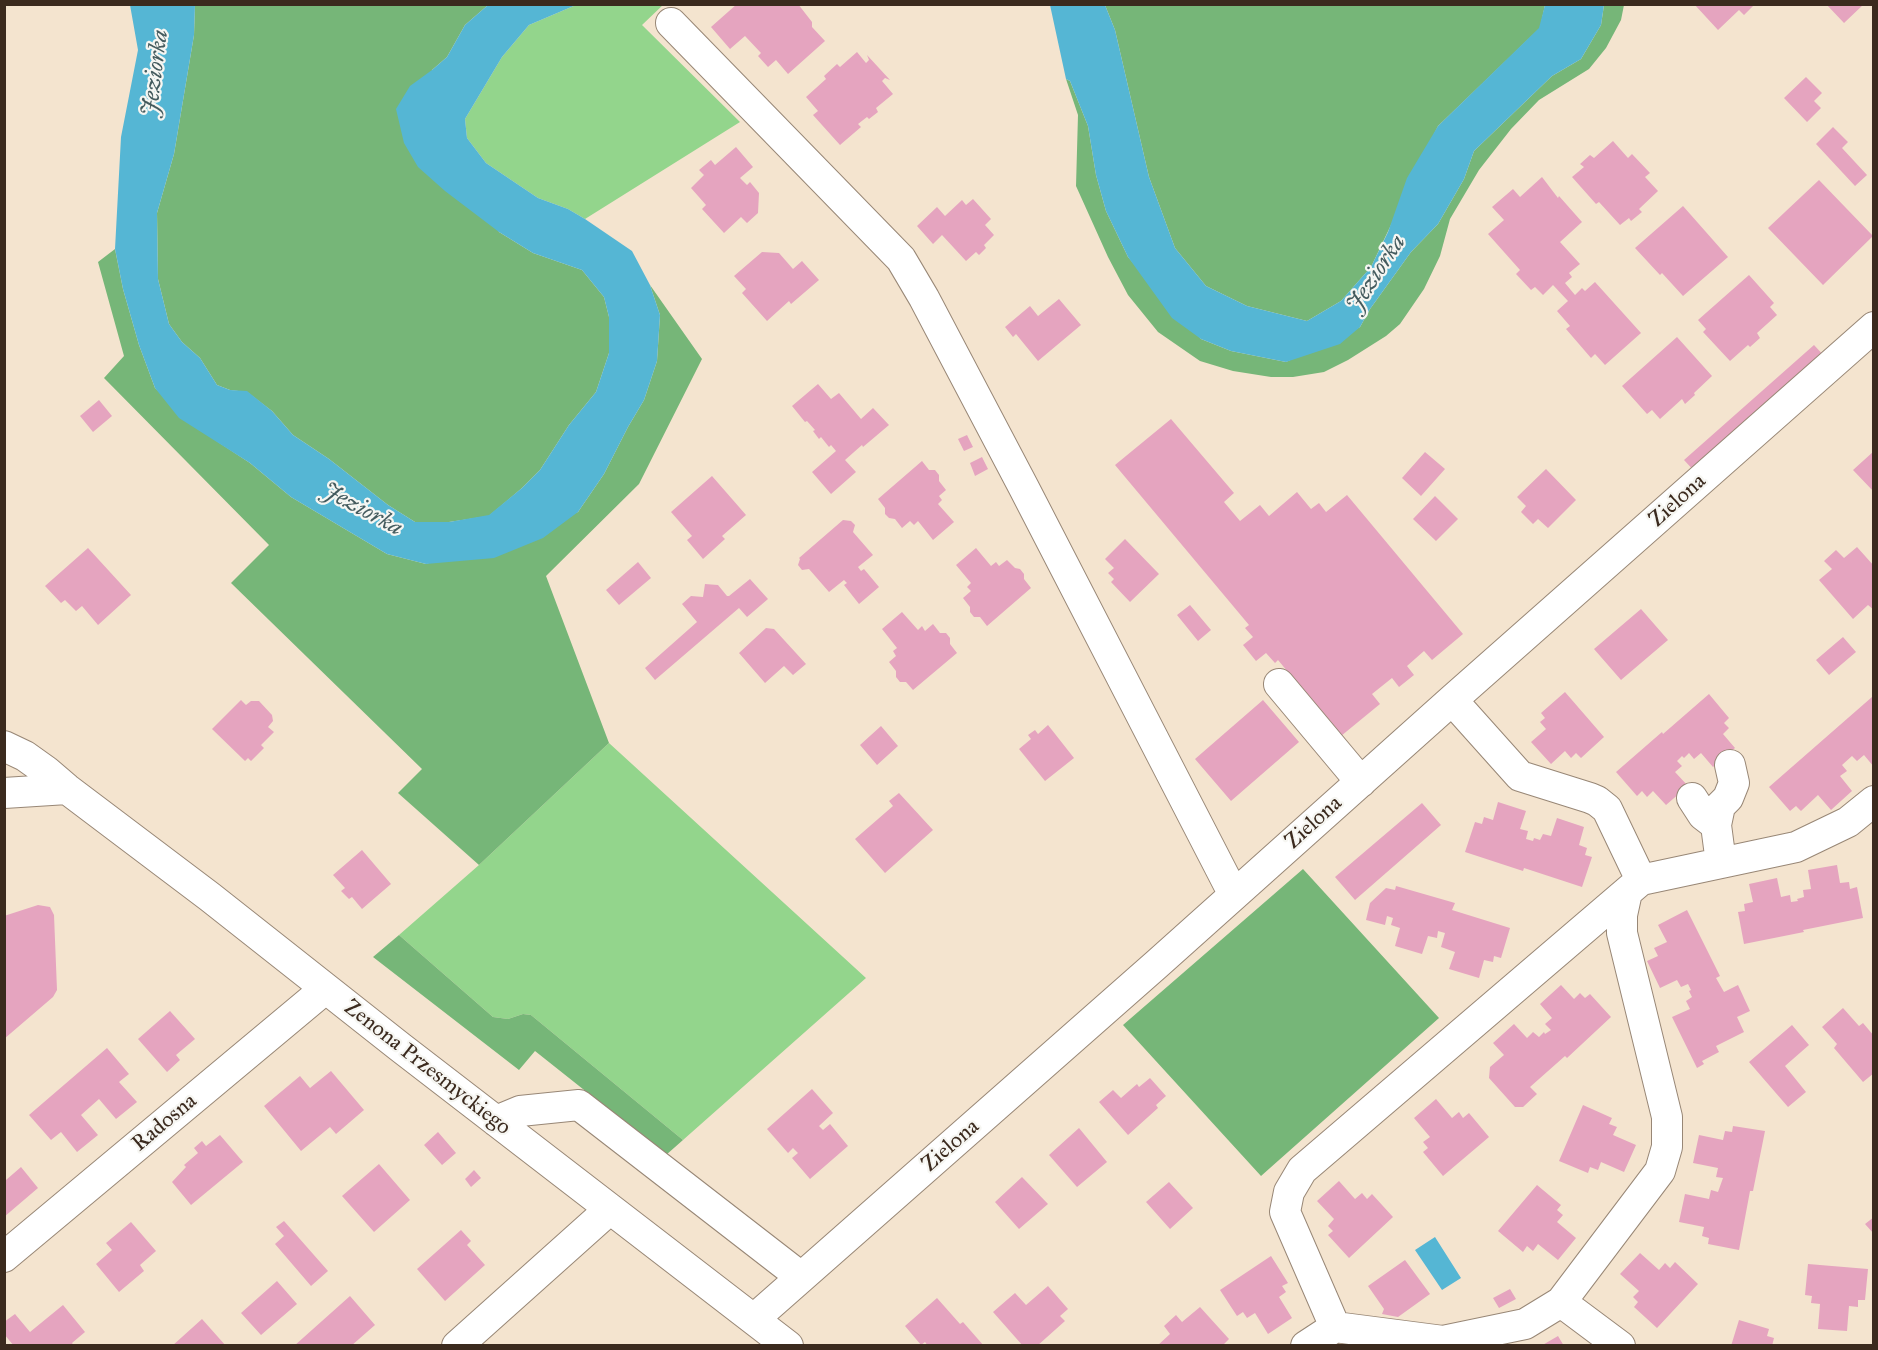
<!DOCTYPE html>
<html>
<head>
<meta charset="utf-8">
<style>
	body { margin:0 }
	#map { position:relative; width:1878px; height:1350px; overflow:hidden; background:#f4e4cf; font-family:"IM FELL Great Primer",serif }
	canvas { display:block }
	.frame { position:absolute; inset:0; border:6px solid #3b2a1e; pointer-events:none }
</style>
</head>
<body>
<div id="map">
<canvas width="1878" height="1350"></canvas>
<div class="frame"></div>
</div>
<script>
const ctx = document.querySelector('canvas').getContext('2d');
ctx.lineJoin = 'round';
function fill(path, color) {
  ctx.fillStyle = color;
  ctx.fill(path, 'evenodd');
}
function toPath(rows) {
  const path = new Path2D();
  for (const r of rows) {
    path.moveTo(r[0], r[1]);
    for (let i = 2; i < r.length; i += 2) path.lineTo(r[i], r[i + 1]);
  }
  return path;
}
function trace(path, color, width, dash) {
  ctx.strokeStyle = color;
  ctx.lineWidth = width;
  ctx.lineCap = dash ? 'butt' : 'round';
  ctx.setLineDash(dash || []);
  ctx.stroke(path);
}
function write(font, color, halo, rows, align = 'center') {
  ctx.font = font + ' "IM FELL Great Primer",serif';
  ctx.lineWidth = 4.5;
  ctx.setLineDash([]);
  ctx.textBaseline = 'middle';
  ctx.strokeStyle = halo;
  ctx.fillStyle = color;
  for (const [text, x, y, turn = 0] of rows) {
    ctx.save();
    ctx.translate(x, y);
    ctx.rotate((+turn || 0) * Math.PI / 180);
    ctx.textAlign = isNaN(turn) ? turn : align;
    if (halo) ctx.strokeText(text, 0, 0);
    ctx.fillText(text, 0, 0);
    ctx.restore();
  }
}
fill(toPath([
	[664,4,642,25,740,122,585,219,568,209,538,198,486,163,467,138,465,119,502,57,529,25,576,5],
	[609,743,866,978,683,1140,531,1015,523,1014,508,1019,493,1017,399,935,479,865]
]), '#93d58c');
fill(toPath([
	[195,5,488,5,465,25,447,57,432,70,499,232,533,253,582,270,604,297,609,317,609,353,596,392,569,425,540,470,522,488,489,516,449,522,415,522,388,505,329,459,293,435,272,411,247,392,230,390,217,385,200,358,182,342,169,324,158,279,157,213,174,154,194,35],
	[1105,5,1545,5,1540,28,1438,126,1371,267,1341,301,1307,321,1247,306,1206,286,1175,248,1149,177,1115,30],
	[1604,5,1624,5,1621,20,1606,48,1589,69,1539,100,1511,129,1479,170,1450,219,1440,256,1424,289,1400,324,1386,336,1348,360,1324,372,1293,377,1271,377,1233,371,1200,361,1158,332,1128,295,1108,257,1076,186,1078,115,1066,79,1070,81,1088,126,1096,175,1106,211,1128,257,1201,339,1231,351,1286,362,1360,327,1370,309,1411,252,1438,224,1464,179,1474,151,1552,76,1581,59,1601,25],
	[115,249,123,289,139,345,155,388,218,442,250,463,291,497,387,554,426,564,578,512,604,474,628,427,644,400,657,361,660,315,650,285,702,359,639,484,546,576,609,743,479,865,398,793,422,769,231,583,269,545,104,378,124,356,98,262],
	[1303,869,1439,1018,1261,1176,1123,1025],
	[399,935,493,1017,508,1019,523,1014,531,1015,683,1140,666,1155,535,1051,519,1070,373,957]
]), '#76b678');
fill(toPath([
	[130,5,195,5,194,35,174,154,157,213,158,279,169,324,182,342,200,358,217,385,230,390,247,391,272,411,293,435,329,459,388,505,415,522,449,522,489,515,522,488,540,470,569,425,596,392,609,353,609,317,604,297,582,270,533,253,499,232,445,191,418,167,404,143,396,109,410,86,432,70,447,57,465,25,488,5,576,5,529,25,502,57,465,119,467,138,486,163,538,198,568,209,585,219,632,251,650,285,660,315,657,361,644,400,628,427,604,474,578,512,543,538,494,558,426,564,387,554,291,497,250,463,179,418,155,388,139,345,123,289,115,249,121,137,138,50],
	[1050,5,1105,5,1115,30,1149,177,1175,248,1206,286,1247,306,1307,321,1341,301,1371,267,1388,232,1407,178,1438,126,1539,28,1545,5,1604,5,1601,25,1581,59,1552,76,1474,151,1464,179,1438,224,1411,252,1370,309,1360,327,1340,344,1286,362,1231,351,1201,339,1172,318,1128,257,1106,211,1096,175,1088,126,1070,81,1066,79],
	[1435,1237,1461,1278,1442,1290,1415,1250]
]), '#55b6d4');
fill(toPath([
	[737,4,798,4,812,22,812,27,825,41,788,74,776,60,768,67,758,56,761,53,745,36,730,49,711,27],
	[1694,4,1755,4,1744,15,1739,10,1718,30],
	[1826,4,1864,4,1844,23],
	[857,52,866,63,869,60,867,55,890,80,885,78,882,81,893,94,876,108,878,112,869,119,867,117,858,124,861,127,840,145,813,115,818,111,806,97,826,79,824,76,837,64,840,67],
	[1806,77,1822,93,1814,101,1821,108,1807,122,1784,98],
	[1833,127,1848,142,1842,148,1867,175,1855,186,1816,144],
	[1613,141,1628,158,1632,154,1650,173,1645,177,1658,191,1639,209,1642,212,1631,221,1629,218,1620,225,1599,202,1596,204,1572,177,1584,167,1580,164,1590,155,1594,158],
	[736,147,753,167,740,178,747,185,750,182,759,193,758,213,747,223,741,217,724,233,702,209,706,205,691,188,704,175,699,170,711,160,715,165],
	[1542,177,1558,198,1559,196,1582,222,1560,242,1580,264,1569,273,1572,277,1565,283,1575,295,1582,288,1585,291,1595,282,1641,333,1605,365,1595,354,1591,358,1566,329,1570,326,1557,311,1568,301,1553,285,1543,295,1535,287,1531,290,1516,274,1520,270,1488,234,1504,220,1492,207,1513,189,1520,197],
	[1819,180,1873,236,1823,285,1768,228],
	[973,199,991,219,985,225,994,235,984,245,986,248,979,255,976,252,966,261,942,235,933,244,917,226,937,207,945,216,962,200,966,205],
	[1683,206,1728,257,1683,296,1662,273,1660,275,1635,248],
	[762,252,779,253,793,269,802,261,819,280,791,304,789,301,767,321,742,293,746,289,734,276],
	[1749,275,1774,303,1770,307,1777,315,1757,333,1760,338,1750,347,1748,345,1730,361,1703,332,1706,329,1698,320],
	[1059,299,1081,325,1038,361,1016,334,1013,337,1005,327,1030,306,1038,316],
	[1677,337,1712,376,1694,393,1695,395,1685,404,1682,399,1660,419,1652,410,1647,414,1622,386],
	[1814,345,1827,359,1697,474,1684,460],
	[818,384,831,399,839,393,861,419,873,408,889,425,863,447,862,445,845,460,856,472,831,494,812,472,836,451,831,445,829,447,821,437,819,439,813,431,815,430,807,421,805,422,792,406],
	[99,400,112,416,93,432,80,416],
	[1171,419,1234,493,1224,502,1240,521,1260,505,1269,516,1297,492,1311,509,1319,503,1326,512,1347,495,1463,634,1432,660,1424,651,1407,666,1414,675,1399,687,1392,678,1372,694,1380,704,1341,736,1278,660,1275,663,1266,653,1256,661,1243,645,1253,637,1245,628,1249,625,1115,465],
	[967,435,973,447,964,451,958,439],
	[1874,451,1874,492,1853,470],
	[1425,452,1445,469,1421,496,1402,478],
	[982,457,988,469,975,476,970,463],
	[922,461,929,470,935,470,939,475,939,481,946,490,939,496,942,500,938,504,954,522,933,540,918,521,914,525,910,521,902,528,895,519,889,518,885,514,885,508,878,499],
	[1546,469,1576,500,1548,528,1538,519,1533,524,1521,512,1526,506,1517,497],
	[712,476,746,515,722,536,725,539,703,559,687,540,692,536,671,512],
	[1435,496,1458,519,1436,541,1413,519],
	[843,520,851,521,855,525,853,532,873,555,858,567,861,571,864,569,879,587,859,604,844,585,847,583,844,580,829,592,809,569,802,570,798,565,800,559,799,558],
	[1125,539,1159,574,1130,602,1111,582,1114,579,1108,573,1114,568,1105,559],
	[1857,547,1874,566,1874,610,1868,605,1853,619,1819,580,1832,569,1824,561,1836,550,1844,558],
	[88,548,131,595,98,625,82,606,76,611,65,600,61,603,45,586],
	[976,548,991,566,996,562,999,566,1007,560,1015,568,1020,569,1024,574,1024,579,1031,588,987,626,980,617,974,617,970,612,970,607,963,598,971,591,967,587,971,583,956,565],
	[638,562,651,578,619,605,606,590],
	[750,579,768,599,747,617,739,608,655,680,645,668,697,622,682,604,691,596,703,597,705,584,718,585,727,596,729,596],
	[1190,605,1211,630,1198,641,1177,615],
	[1641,609,1668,640,1621,680,1594,649],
	[902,612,918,630,922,626,925,631,933,624,940,633,946,633,950,638,950,644,957,653,913,690,906,682,900,682,896,677,896,671,889,662,896,656,893,651,897,648,882,629],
	[766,628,774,629,806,664,793,675,784,666,765,683,739,653],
	[1843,637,1856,652,1829,675,1816,660],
	[1565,692,1604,737,1581,758,1576,753,1571,758,1565,751,1551,764,1531,742,1546,729,1540,722,1545,718,1541,713],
	[1709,694,1729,718,1724,723,1729,728,1723,734,1735,748,1713,767,1701,753,1694,759,1689,753,1684,758,1682,756,1677,761,1682,766,1675,772,1688,786,1666,805,1653,791,1647,797,1642,791,1637,796,1616,772,1662,732,1663,734],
	[1872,697,1874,699,1874,767,1864,755,1857,761,1852,756,1842,765,1847,771,1840,776,1852,791,1831,810,1818,795,1801,811,1796,806,1790,811,1769,787],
	[241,700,246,705,251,701,259,701,272,715,273,721,268,727,274,732,261,745,264,748,251,761,248,758,245,761,212,729],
	[1263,700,1299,742,1231,801,1195,759],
	[1048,725,1074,758,1045,781,1019,749,1031,739,1028,735,1035,730,1038,734],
	[881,726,898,746,877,765,860,745],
	[899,793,933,830,885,873,855,839,893,806,889,801],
	[1498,802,1526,811,1520,829,1528,831,1526,839,1533,841,1534,838,1540,840,1543,834,1551,836,1557,818,1584,827,1579,845,1587,848,1585,855,1592,857,1582,887,1524,868,1523,871,1465,852,1475,822,1482,824,1484,817,1493,820],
	[1422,803,1441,825,1355,900,1335,877],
	[362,850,391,884,362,909,352,897,349,899,341,891,345,888,333,875],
	[1837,865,1840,883,1849,882,1850,889,1857,887,1863,918,1803,930,1804,932,1744,944,1738,912,1745,911,1744,904,1753,902,1749,884,1777,878,1781,897,1790,895,1791,902,1798,901,1797,899,1804,897,1803,890,1811,889,1808,870],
	[1396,886,1455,903,1452,910,1510,928,1501,958,1494,956,1493,962,1484,960,1479,978,1449,969,1455,952,1441,947,1445,933,1438,931,1437,938,1428,936,1422,954,1395,946,1400,928,1391,925,1393,918,1387,916,1385,925,1366,920,1370,903,1386,888,1395,890],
	[38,905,50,907,54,915,57,990,53,997,4,1039,4,916],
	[1687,910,1720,976,1716,978,1724,992,1738,985,1750,1011,1737,1017,1744,1032,1716,1046,1719,1052,1702,1061,1704,1064,1697,1068,1672,1017,1690,1009,1686,1001,1692,997,1689,991,1691,990,1688,984,1681,987,1677,980,1660,988,1647,961,1658,956,1654,948,1667,942,1658,925],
	[1561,985,1574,999,1580,993,1585,998,1590,994,1611,1017,1567,1058,1565,1056,1530,1087,1537,1094,1523,1107,1515,1107,1489,1078,1490,1067,1504,1055,1493,1043,1514,1024,1527,1038,1533,1032,1539,1037,1544,1032,1545,1034,1551,1030,1545,1024,1552,1018,1540,1004],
	[1843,1008,1859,1026,1863,1023,1874,1036,1874,1073,1863,1082,1834,1048,1837,1044,1822,1027],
	[170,1011,195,1039,176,1055,180,1060,167,1072,138,1039],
	[1792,1025,1809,1045,1785,1066,1806,1092,1788,1107,1749,1062],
	[107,1048,129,1074,119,1082,137,1102,116,1119,99,1099,81,1115,98,1135,77,1152,61,1132,51,1140,29,1115],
	[331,1071,364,1110,336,1134,330,1127,301,1151,264,1106,300,1076,310,1088],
	[1150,1078,1166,1096,1156,1105,1158,1108,1128,1135,1099,1102,1113,1090,1121,1098,1137,1084,1139,1087],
	[812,1089,833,1113,819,1126,823,1130,830,1124,848,1146,810,1179,792,1158,798,1153,793,1148,788,1153,767,1129],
	[1436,1099,1452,1118,1459,1112,1463,1118,1469,1113,1489,1137,1443,1176,1423,1152,1428,1148,1423,1142,1430,1137,1414,1118],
	[1583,1105,1612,1118,1609,1124,1617,1127,1613,1135,1636,1145,1624,1172,1601,1162,1598,1170,1590,1167,1588,1173,1559,1161],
	[1733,1126,1765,1131,1753,1191,1750,1191,1739,1250,1708,1244,1709,1238,1702,1236,1704,1227,1679,1222,1685,1194,1709,1199,1711,1190,1718,1192,1723,1178,1716,1177,1718,1168,1693,1163,1699,1135,1723,1140,1725,1131,1732,1132],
	[1079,1128,1107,1162,1077,1187,1049,1155],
	[438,1132,456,1153,442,1165,424,1145],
	[220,1135,243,1162,191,1205,172,1182,186,1167,184,1165,198,1153,194,1148,202,1141,206,1146],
	[379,1164,410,1200,374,1232,342,1196],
	[21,1167,38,1188,4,1217,4,1178,6,1180],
	[474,1170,481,1178,471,1187,465,1179],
	[1022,1177,1048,1204,1019,1229,995,1202],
	[1339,1181,1355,1199,1362,1193,1367,1199,1372,1194,1393,1217,1349,1258,1328,1235,1333,1231,1328,1226,1334,1219,1317,1201],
	[1169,1182,1193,1208,1170,1229,1146,1202],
	[1537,1185,1561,1205,1557,1210,1563,1215,1557,1222,1576,1238,1558,1260,1538,1244,1533,1251,1527,1246,1523,1252,1498,1231],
	[1874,1217,1874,1234,1865,1224],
	[284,1221,328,1271,311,1286,275,1244,284,1236,276,1227],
	[131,1222,156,1251,140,1265,144,1271,119,1292,96,1264,112,1250,106,1243],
	[461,1230,471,1241,467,1245,485,1265,445,1301,417,1269],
	[1640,1253,1659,1270,1665,1263,1670,1268,1675,1262,1698,1284,1657,1328,1634,1307,1638,1302,1633,1297,1639,1291,1620,1274],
	[1271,1256,1288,1283,1282,1286,1286,1292,1279,1297,1292,1318,1268,1334,1255,1313,1247,1318,1243,1312,1237,1316,1220,1290],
	[1405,1260,1430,1294,1398,1317,1382,1314,1384,1309,1368,1286],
	[1808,1264,1868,1269,1865,1300,1858,1300,1858,1307,1849,1306,1847,1331,1818,1329,1820,1304,1811,1303,1812,1296,1805,1295],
	[277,1281,297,1304,261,1335,241,1313],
	[1048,1286,1068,1309,1060,1316,1065,1321,1037,1346,1023,1346,993,1312,1015,1293,1026,1305],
	[1510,1289,1516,1299,1499,1308,1493,1298],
	[350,1296,375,1325,351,1346,294,1346],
	[937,1298,960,1324,963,1322,984,1346,928,1346,925,1342,921,1345,905,1326],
	[63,1305,85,1332,72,1343,74,1346,14,1346,4,1334,4,1322,15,1314,30,1332],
	[1200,1307,1229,1339,1222,1346,1157,1346,1170,1334,1164,1326,1176,1315,1182,1322],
	[202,1319,226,1346,172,1346],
	[1739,1320,1769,1329,1767,1336,1774,1338,1772,1346,1731,1346],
	[1558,1336,1564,1346,1541,1346,1546,1343]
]), '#e5a4bf');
const minor = toPath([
	[671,23,901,259,924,298,1024,488,1234,895],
	[1279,684,1361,782],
	[1452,700,1520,776,1590,798,1597,801,1607,809,1641,880],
	[4,746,25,756,46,771,67,789,210,897,400,1047,788,1346],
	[4,793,67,789],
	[1692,798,1703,815,1716,825],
	[1721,863,1716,825,1720,806,1728,798,1734,783,1730,765],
	[496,1121,520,1111,579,1105,801,1277],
	[4,1257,325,989],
	[1561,1302,1620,1346],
	[754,1319,1157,964,1452,700,1874,327],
	[1335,1327,1285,1212,1289,1192,1302,1170,1641,880,1796,847,1848,822,1874,801],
	[457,1346,610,1209],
	[1306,1346,1335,1327,1443,1341,1525,1324,1561,1302,1660,1171,1667,1147,1667,1117,1622,933,1622,915,1627,892]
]);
trace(minor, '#988776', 32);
trace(minor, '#fff', 30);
write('22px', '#3b2a1e', '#f6f6f2', [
	["Zielona",1678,501,-42],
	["Zielona",1314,823,-42],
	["Zenona Przesmyckiego",427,1068,38],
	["Radosna",165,1123,-40],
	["Zielona",951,1146,-41]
]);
write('italic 24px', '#445b5e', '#f6f6f2', [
	["Jeziorka",156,73,-83],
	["Jeziorka",1377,274,-57],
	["Jeziorka",362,510,28]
]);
</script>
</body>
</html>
